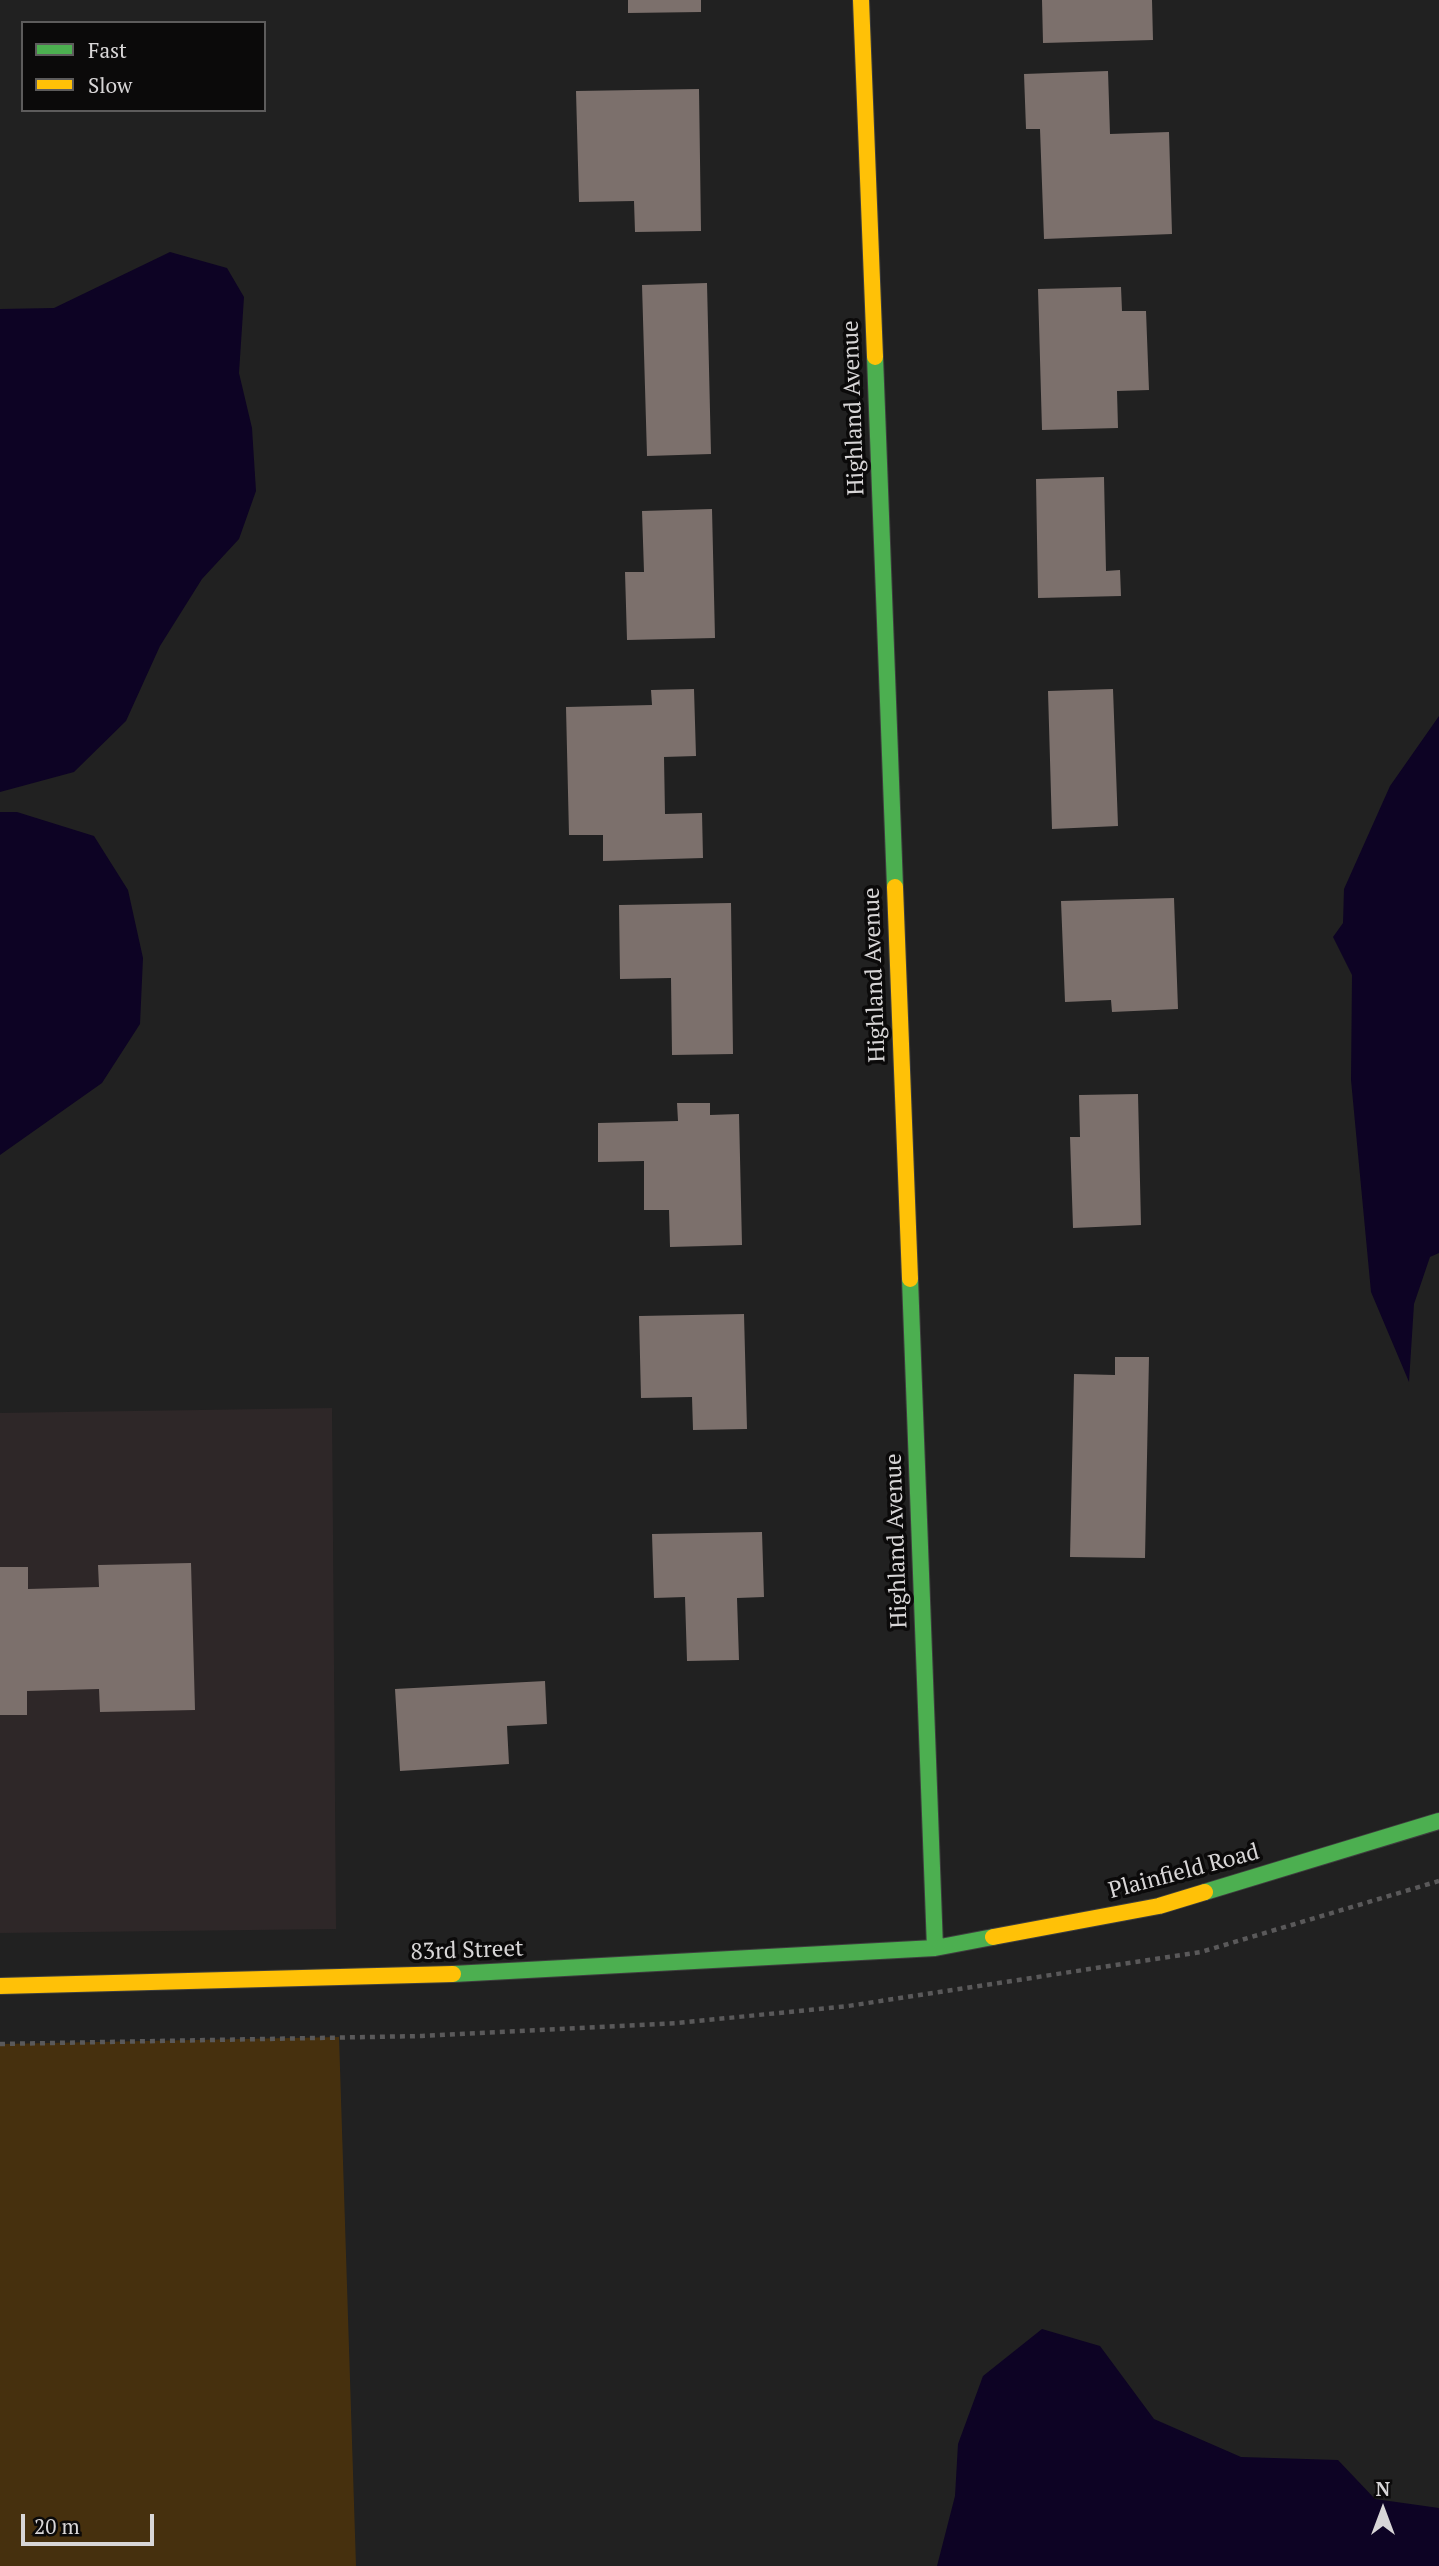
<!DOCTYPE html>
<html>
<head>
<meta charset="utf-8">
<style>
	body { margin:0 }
	#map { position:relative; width:1439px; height:2566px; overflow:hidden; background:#212121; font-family:"PT Serif",serif }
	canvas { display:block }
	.legend { position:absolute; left:21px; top:21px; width:245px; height:91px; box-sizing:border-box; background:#0b0a0a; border:2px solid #5d5c5c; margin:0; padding:9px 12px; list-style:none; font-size:21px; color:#d8d6d7 }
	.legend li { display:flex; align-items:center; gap:14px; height:35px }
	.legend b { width:35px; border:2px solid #5d5c5c }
	.north { position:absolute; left:1348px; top:2475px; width:70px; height:70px; -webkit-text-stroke:5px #0b0a0a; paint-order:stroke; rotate:0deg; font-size:19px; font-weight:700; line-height:28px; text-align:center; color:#d8d6d7 }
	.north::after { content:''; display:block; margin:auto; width:24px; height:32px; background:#d8d6d7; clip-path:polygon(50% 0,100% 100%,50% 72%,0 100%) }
	.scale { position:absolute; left:21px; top:2514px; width:133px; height:32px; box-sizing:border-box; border:4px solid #d8d6d7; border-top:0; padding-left:9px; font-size:21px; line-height:24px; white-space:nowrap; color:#d8d6d7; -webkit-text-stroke:5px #0b0a0a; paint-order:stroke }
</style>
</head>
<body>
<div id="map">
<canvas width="1439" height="2566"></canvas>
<ul class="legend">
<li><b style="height:9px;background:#4caf50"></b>Fast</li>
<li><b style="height:9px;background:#ffc107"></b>Slow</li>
</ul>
<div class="north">N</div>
<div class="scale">20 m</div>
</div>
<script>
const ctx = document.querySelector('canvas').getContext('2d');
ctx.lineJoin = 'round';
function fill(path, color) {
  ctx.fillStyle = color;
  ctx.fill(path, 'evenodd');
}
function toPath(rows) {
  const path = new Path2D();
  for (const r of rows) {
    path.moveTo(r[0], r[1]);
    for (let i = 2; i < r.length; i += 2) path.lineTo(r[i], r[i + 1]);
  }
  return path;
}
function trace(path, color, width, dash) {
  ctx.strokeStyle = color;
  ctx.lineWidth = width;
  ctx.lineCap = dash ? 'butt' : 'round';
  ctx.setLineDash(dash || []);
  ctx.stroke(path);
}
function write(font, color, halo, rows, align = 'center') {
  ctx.font = font + ' "PT Serif",serif';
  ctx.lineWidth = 7;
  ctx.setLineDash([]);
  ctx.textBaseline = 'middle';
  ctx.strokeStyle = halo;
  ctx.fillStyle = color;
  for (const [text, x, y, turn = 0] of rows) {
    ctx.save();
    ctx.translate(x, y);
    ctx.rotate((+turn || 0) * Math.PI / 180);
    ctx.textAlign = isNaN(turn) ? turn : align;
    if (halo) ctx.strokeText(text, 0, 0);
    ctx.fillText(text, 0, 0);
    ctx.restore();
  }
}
fill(toPath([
	[332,1408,336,1929,0,1933,0,1413]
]), '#2e2728');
fill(toPath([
	[339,2037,356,2566,0,2566,0,2044]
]), '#46300e');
fill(toPath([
	[170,252,227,268,244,297,239,373,252,428,256,491,239,539,202,579,160,646,126,721,74,772,0,792,0,309,54,308],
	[1439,716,1439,1253,1430,1257,1414,1304,1409,1382,1371,1292,1351,1080,1352,975,1333,937,1343,923,1344,889,1390,786],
	[0,812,17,812,94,836,128,890,143,958,140,1024,102,1083,0,1155],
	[1042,2329,1100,2346,1154,2419,1241,2457,1338,2460,1375,2499,1439,2508,1439,2566,937,2566,955,2496,958,2444,983,2376]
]), '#0d0324');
fill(toPath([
	[628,0,701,0,701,12,628,13],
	[1042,0,1152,0,1153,40,1043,43],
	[1108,71,1110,134,1169,132,1172,234,1044,239,1040,129,1026,129,1024,74],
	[699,89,701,231,635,232,634,201,579,202,576,91],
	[707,283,711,454,647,456,642,285],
	[1121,287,1122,311,1146,311,1149,390,1117,391,1118,428,1042,430,1038,289],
	[1104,477,1106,571,1120,570,1121,596,1038,598,1036,479],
	[712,509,715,638,627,640,625,572,644,572,642,511],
	[694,689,696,756,664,757,665,814,702,813,703,858,603,861,603,835,569,835,566,707,652,705,651,690],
	[1113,689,1118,826,1052,829,1048,691],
	[1174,898,1178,1009,1112,1012,1111,1000,1065,1002,1061,901],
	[731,903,733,1054,672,1055,671,978,620,979,619,905],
	[1138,1094,1141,1225,1073,1228,1070,1137,1080,1137,1079,1095],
	[677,1103,710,1103,710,1115,739,1114,742,1245,670,1247,669,1210,644,1210,644,1161,598,1162,598,1123,678,1121],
	[744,1314,747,1429,693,1430,692,1397,641,1398,639,1316],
	[1115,1357,1149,1357,1145,1558,1070,1557,1074,1374,1115,1375],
	[762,1532,764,1597,737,1598,739,1660,687,1661,685,1597,654,1598,652,1534],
	[191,1563,195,1710,100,1712,99,1689,27,1691,27,1715,0,1715,0,1567,28,1567,28,1589,99,1587,98,1565],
	[545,1681,547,1724,507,1726,509,1764,400,1771,395,1689]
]), '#7c706c');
const fast = toPath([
	[875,357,895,887],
	[910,1279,935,1948],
	[1205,1892,1439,1821],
	[453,1974,935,1948,993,1937]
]);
const slow = toPath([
	[861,0,875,357],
	[895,887,910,1279],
	[993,1937,1159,1906,1205,1892],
	[0,1986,453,1974]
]);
trace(fast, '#3e3e3e', 18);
trace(slow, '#3e3e3e', 18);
trace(toPath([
	[0,2044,422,2036,678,2023,848,2006,1201,1952,1439,1881]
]), '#5a595a', 4.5, [5, 5]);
trace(fast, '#4caf50', 16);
trace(slow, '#ffc107', 16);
write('23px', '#d8d6d7', '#0b0a0a', [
	["Highland Avenue",854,408,-92],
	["Highland Avenue",875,975,-92],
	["Highland Avenue",897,1541,-92],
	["Plainfield Road",1184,1872,-15],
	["83rd Street",467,1951,-2]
]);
</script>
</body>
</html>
